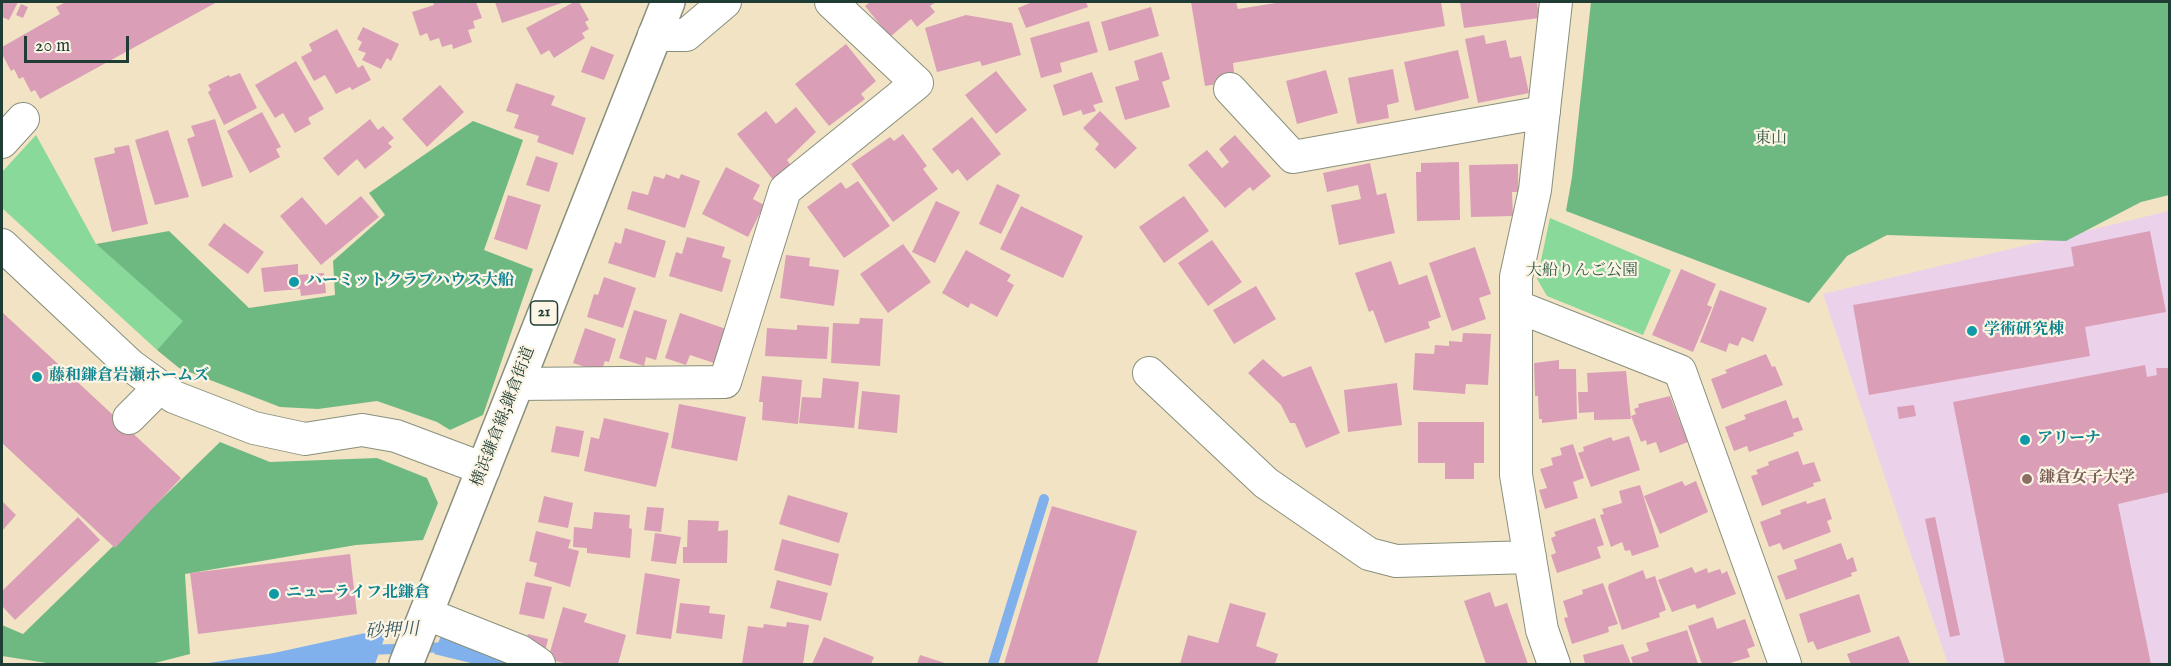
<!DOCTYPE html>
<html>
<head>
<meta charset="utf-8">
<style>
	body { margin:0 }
	#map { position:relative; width:2171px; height:666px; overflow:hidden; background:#f2e3c5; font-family:"IM FELL English",serif }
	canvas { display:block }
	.frame { position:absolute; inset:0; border:3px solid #1f3d34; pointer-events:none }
	.scale { position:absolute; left:24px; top:36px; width:105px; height:27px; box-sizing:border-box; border:3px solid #1f3d34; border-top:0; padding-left:8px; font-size:18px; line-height:21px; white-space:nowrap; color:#1f3d34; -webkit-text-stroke:4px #fcf5e5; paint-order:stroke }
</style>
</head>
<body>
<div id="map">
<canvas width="2171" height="666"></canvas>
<div class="frame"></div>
<div class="scale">20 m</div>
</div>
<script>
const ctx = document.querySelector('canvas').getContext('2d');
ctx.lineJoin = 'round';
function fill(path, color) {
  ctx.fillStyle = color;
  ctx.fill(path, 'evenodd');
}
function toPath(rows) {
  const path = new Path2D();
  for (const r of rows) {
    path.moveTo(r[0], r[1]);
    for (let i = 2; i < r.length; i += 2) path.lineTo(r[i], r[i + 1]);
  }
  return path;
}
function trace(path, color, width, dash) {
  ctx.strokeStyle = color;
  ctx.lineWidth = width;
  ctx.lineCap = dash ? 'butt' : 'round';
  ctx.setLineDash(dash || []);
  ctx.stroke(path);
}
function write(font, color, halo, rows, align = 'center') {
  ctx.font = font + ' "IM FELL English","Noto Serif JP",serif';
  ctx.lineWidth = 4.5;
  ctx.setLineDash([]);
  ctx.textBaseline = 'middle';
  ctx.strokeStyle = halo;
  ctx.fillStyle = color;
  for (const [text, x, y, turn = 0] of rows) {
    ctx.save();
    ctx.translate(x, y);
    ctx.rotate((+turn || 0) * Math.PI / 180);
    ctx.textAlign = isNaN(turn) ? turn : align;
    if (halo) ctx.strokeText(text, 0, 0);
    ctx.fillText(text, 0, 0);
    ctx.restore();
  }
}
fill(toPath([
	[2169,211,2169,664,1948,664,1823,294]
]), '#ecd1ea');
fill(toPath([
	[36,135,96,244,184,321,157,350,2,208,2,172],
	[1550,218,1671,270,1643,335,1547,296,1537,279]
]), '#88d99a');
fill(toPath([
	[1591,2,2169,2,2169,195,2141,202,2066,241,1887,235,1847,256,1809,303,1566,211,1572,177],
	[473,121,523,140,484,250,533,269,483,415,450,430,437,422,377,401,318,409,280,407,179,368,157,350,183,321,96,244,169,231,249,308,335,295,333,261,385,215,369,193],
	[220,442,270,462,377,458,427,478,438,503,423,540,356,545,185,574,190,654,151,664,53,664,2,656,2,625,23,634]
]), '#6eb982');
fill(toPath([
	[388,628,375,664,202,664,274,653],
	[442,633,516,664,475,664,434,654]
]), '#81b1ec');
trace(toPath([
	[366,650,449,647],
	[993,664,1044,499]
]), '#81b1ec', 10);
fill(toPath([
	[2,2,18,2,9,20,2,17],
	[66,2,217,2,40,99,35,90,31,92,23,77,19,79,14,69,11,71,2,54,2,47,60,14,56,7],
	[433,2,476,2,482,18,473,21,475,28,468,30,472,42,453,49,452,44,442,47,439,38,430,41,427,33,420,36,412,12,434,5],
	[495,2,565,2,502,23],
	[574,2,579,2,589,20,585,22,589,29,582,33,585,38,554,58,549,50,541,55,526,28],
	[870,2,936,2,930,6,935,12,917,27,911,19,890,37,865,6],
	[1032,2,1086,2,1088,7,1026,28,1018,8],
	[1191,2,1236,2,1238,9,1282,2,1441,2,1445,26,1233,63,1235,81,1205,86],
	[1460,2,1537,2,1539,18,1464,28],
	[21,4,28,7,23,18,16,15],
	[1151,7,1159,36,1109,51,1101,22],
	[966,15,1012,23,1021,55,982,66,980,61,937,72,925,28],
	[1089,21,1098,52,1060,63,1062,72,1041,78,1030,38],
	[363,27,399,44,391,61,387,58,381,69,362,60,366,53,358,50,362,42,357,39],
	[337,29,358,68,363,65,371,80,352,90,350,87,336,94,325,75,314,81,301,57,312,51,309,44],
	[1484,35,1486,44,1506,40,1510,58,1521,56,1529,93,1478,103,1465,39],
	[846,44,876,81,861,94,865,99,829,126,795,84],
	[591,46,614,55,604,80,581,72],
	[1458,50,1469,98,1415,111,1404,62],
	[1162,52,1170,79,1162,82,1170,107,1125,120,1115,87,1139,80,1134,61],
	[296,61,324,109,308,118,311,124,295,133,283,113,275,118,255,85],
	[1393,69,1399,102,1387,105,1389,118,1357,124,1348,78],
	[1326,70,1338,113,1297,124,1286,81],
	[996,71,1027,110,996,134,965,95],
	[1092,72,1103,102,1093,105,1096,111,1083,115,1081,110,1063,116,1053,85],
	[240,73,257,108,224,125,208,92,211,90,208,85,229,75,230,77],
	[516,83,555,96,551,105,586,118,573,155,537,142,539,136,514,128,519,115,506,111],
	[440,85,464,112,427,147,402,119],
	[796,107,816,132,787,160,792,167,774,181,737,134,766,111,776,124],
	[1100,111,1137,148,1115,169,1095,149,1099,144,1083,128],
	[262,112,281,147,276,149,280,157,250,173,227,131],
	[972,117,1001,154,967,181,958,169,952,174,932,149],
	[215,119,233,177,202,187,187,139,195,136,191,126],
	[370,119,378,130,383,126,394,138,388,143,392,147,365,169,357,159,338,176,323,158],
	[168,130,189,197,155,205,135,140],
	[903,134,927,166,923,169,938,189,893,222,851,164,890,137,894,141],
	[1235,135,1271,176,1253,191,1250,187,1225,208,1188,165,1207,150,1222,168,1229,162,1219,149],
	[129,145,148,224,112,232,94,158,115,153,114,148],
	[536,156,558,163,549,192,526,185],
	[1459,162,1460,220,1417,221,1416,172,1421,172,1421,163],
	[1370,163,1377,195,1386,193,1395,233,1339,245,1331,205,1361,199,1358,185,1327,192,1323,173],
	[1518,164,1518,192,1512,192,1513,216,1471,217,1469,165],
	[726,167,760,185,753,199,764,205,748,237,702,214],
	[666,174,679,179,681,174,700,181,685,228,627,209,632,191,648,195,654,176,664,179],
	[858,181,890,226,844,258,807,207,841,182,846,189],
	[997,184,1020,195,1001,234,979,224],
	[508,195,541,205,527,250,494,239],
	[361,196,379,217,321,265,280,216,302,197,326,225],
	[1184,196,1209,231,1164,263,1139,227],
	[936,201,960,212,935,263,912,252],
	[1021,206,1083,236,1063,278,1000,249],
	[224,223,264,252,248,274,208,245],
	[625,228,666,241,655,278,608,263,615,242,621,244],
	[2150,231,2166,312,2085,327,2090,356,1869,395,1853,305,2074,266,2071,247],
	[687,237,725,247,722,257,731,260,722,292,669,276,676,252,682,254],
	[1212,240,1242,282,1208,306,1178,263],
	[903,244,931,282,888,313,860,274],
	[1475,247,1491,294,1479,298,1486,319,1452,331,1429,263],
	[966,250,1011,275,1007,281,1014,285,997,317,971,303,968,308,942,293],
	[786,255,810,258,809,266,839,270,834,306,780,298],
	[1391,261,1399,285,1427,275,1441,317,1428,322,1430,328,1385,343,1373,310,1369,312,1355,273],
	[298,264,298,275,324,273,326,293,301,296,300,289,264,292,261,268],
	[1681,269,1716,284,1707,305,1712,307,1693,352,1652,335],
	[604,277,636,288,623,328,587,317,594,294,598,295],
	[1256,286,1276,319,1234,344,1213,310],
	[1720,290,1767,308,1753,342,1742,337,1738,346,1729,343,1726,352,1700,342],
	[634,310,667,320,656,360,646,357,644,366,619,358],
	[2,312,181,478,115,548,2,443],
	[680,313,726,329,714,363,690,355,686,365,665,358],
	[860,318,883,319,880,366,831,363,833,323,859,324],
	[797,325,829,327,827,359,765,356,767,328,797,330],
	[585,328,616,339,609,362,605,361,601,372,573,363],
	[1463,333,1491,334,1488,385,1466,384,1465,394,1413,390,1415,353,1434,354,1435,345,1449,346,1449,341,1462,342],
	[1766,354,1772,367,1775,366,1783,385,1722,409,1711,379,1727,373,1725,370],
	[1263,359,1283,377,1311,366,1340,433,1306,448,1295,423,1290,423,1281,405,1248,373],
	[1559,360,1559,369,1576,369,1577,419,1542,423,1542,419,1539,419,1538,396,1535,396,1534,363],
	[2145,365,2147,377,2157,375,2156,368,2170,368,2170,492,2118,504,2151,664,2005,664,1953,402],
	[1626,371,1631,419,1594,420,1594,412,1579,413,1578,392,1588,392,1587,373],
	[762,376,802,380,798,424,762,420,763,402,759,402],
	[823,378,859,382,854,428,799,423,802,397,821,398],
	[1397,383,1402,425,1348,432,1344,390],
	[862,391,900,395,897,433,858,429],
	[1670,396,1688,442,1660,453,1656,442,1647,445,1646,440,1641,442,1631,416,1636,414,1634,409,1639,407,1638,404],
	[1786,400,1793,419,1798,417,1803,430,1793,433,1794,436,1749,452,1747,446,1734,451,1725,427,1746,419,1744,415],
	[679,404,746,417,737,461,671,448],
	[1914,405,1916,416,1899,419,1897,407],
	[604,418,669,433,656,487,584,471,591,437,599,439],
	[1418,422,1484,422,1484,463,1474,463,1474,479,1445,479,1445,463,1418,463],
	[556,426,584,431,579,457,551,452],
	[1629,436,1640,470,1591,487,1578,453,1584,451,1583,447,1611,437,1613,441],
	[1573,444,1584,478,1573,482,1578,498,1545,509,1539,490,1547,488,1540,469,1553,465,1551,458,1562,455,1560,448],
	[1798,451,1803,465,1814,462,1821,481,1813,483,1814,486,1762,506,1751,476,1758,474,1756,470,1769,465,1768,462],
	[1682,481,1685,486,1696,481,1708,512,1660,534,1644,496],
	[1640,485,1659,547,1632,556,1630,550,1625,551,1622,542,1611,547,1600,515,1604,514,1602,509,1622,503,1619,491],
	[788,495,848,513,839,543,779,524],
	[544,496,573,503,568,528,538,522],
	[1825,498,1832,519,1827,521,1831,532,1783,550,1780,543,1769,547,1760,522,1781,514,1780,510,1806,501,1807,504],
	[2,501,16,515,2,531],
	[1052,506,1137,531,1097,664,1004,664],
	[647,507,664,508,661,532,644,530],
	[594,512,630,515,629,528,632,529,630,558,587,553,587,548,573,547,574,527,592,529],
	[78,517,100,540,15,620,2,606,2,591],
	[1935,517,1960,635,1950,637,1925,519],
	[1595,518,1604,545,1597,547,1601,558,1557,573,1551,555,1556,553,1551,538,1556,536,1554,532],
	[688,520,719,521,718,531,728,530,727,563,683,563,683,547,687,547],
	[536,531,571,540,568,548,579,551,570,587,534,576,537,563,529,561],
	[655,533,681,537,676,564,651,561],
	[782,539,839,554,831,586,774,570],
	[1841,543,1847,560,1853,557,1857,571,1851,573,1852,576,1786,600,1777,576,1797,569,1794,560],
	[350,554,357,614,198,634,190,573],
	[1692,567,1695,573,1707,568,1708,573,1720,569,1722,574,1727,571,1736,594,1697,609,1695,604,1672,612,1658,580],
	[1643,570,1646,579,1655,576,1666,610,1659,613,1660,617,1622,630,1608,588,1609,584],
	[645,573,680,579,671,639,636,634],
	[777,580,828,593,821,621,770,608],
	[526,582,552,587,544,619,519,614],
	[1603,583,1618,624,1608,627,1609,632,1572,644,1564,618,1568,617,1563,601,1583,594,1582,590],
	[1490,592,1495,607,1507,603,1528,664,1486,664,1464,601],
	[1859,594,1871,632,1817,650,1813,641,1808,643,1799,614],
	[680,603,710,606,709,613,725,615,722,639,676,633],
	[1230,603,1266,613,1256,646,1278,654,1275,664,1180,664,1188,635,1218,643],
	[563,607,587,614,584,622,626,635,618,664,567,664,548,659],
	[1713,617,1717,629,1745,619,1755,646,1747,649,1750,657,1727,664,1702,664,1688,626],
	[787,622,809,625,803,664,742,664,748,626,763,628,764,624,786,627],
	[1687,630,1698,664,1633,664,1631,657,1649,651,1646,643],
	[528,634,548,639,545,652,524,646],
	[1899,636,1910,664,1851,664,1847,654],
	[824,637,874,657,871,664,812,664],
	[1623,644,1631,664,1585,664,1583,655],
	[920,655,948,664,917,664]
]), '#da9fb7');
const street = toPath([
	[654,35,686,35,725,2],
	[1230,89,1293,157,1544,112],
	[2,142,23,119],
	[2,245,130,365,174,397,254,428,305,439,362,430,396,436,484,469],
	[1516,306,1680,371,1785,664],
	[1149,373,1266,483,1369,554,1396,561,1530,557],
	[517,384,725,382,785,190,917,83,831,2],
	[129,418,160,387],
	[427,614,520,651,539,664],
	[1554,664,1542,630,1516,475,1516,277,1535,190,1556,2]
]);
const primary = toPath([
	[406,664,668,2]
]);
trace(street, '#88907c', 34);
trace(primary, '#88907c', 36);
trace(street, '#fff', 32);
trace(primary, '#fff', 33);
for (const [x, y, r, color] of [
	[294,282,6,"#0f9aa8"],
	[1972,331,6,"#0f9aa8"],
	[37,377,6,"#0f9aa8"],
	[2025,440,6,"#0f9aa8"],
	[2027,479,6,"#8d6e63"],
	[274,594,6,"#0f9aa8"]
]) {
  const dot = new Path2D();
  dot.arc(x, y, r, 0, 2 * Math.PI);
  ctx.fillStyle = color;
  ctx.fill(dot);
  trace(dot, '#fcf5e5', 2);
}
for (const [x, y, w] of [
	[544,313,27]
]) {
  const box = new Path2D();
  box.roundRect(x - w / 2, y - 12, w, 24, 4.5);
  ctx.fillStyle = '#fcf5e5';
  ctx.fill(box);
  trace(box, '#1f3d34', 1.5);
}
write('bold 15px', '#1f3d34', null, [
	["21",544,313]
]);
write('16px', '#345c48', '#fcf5e5', [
	["東山",1771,140],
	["大船りんご公園",1582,272]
]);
write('bold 16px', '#0d838f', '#fcf5e5', [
	["ハーミットクラブハウス大船",306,282],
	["学術研究棟",1984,331],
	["藤和鎌倉岩瀬ホームズ",49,377],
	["アリーナ",2037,440],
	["ニューライフ北鎌倉",286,594]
], 'left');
write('16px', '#1f3d34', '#fcf5e5', [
	["横浜鎌倉線;鎌倉街道",504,417,-69]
]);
write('bold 16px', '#785e54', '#fcf5e5', [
	["鎌倉女子大学",2039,479]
], 'left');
write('italic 18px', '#385a62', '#fcf5e5', [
	["砂押川",392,632,-3]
]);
</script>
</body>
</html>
